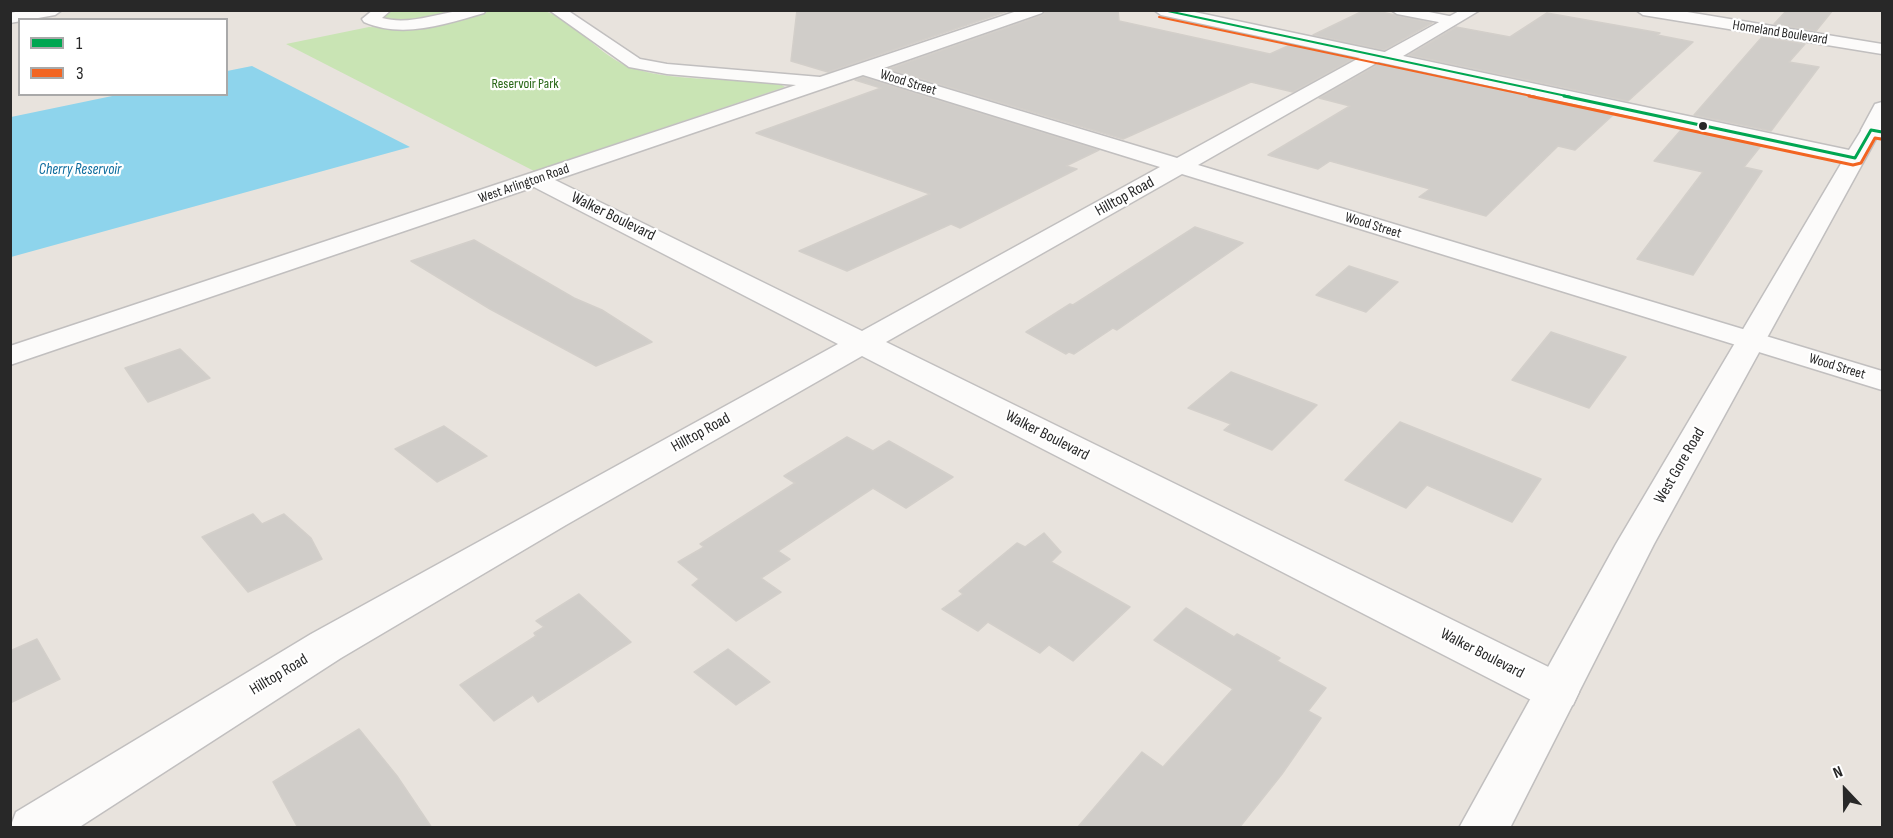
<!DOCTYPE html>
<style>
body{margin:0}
#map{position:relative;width:1893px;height:838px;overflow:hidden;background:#e8e3dd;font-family:"Sofia Sans Condensed",sans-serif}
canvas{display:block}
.frame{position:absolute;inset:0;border:12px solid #282828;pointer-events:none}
.legend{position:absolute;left:18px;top:18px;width:210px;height:78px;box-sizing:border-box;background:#fff;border:2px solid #a9a9a9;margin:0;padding:8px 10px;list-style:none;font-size:18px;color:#282828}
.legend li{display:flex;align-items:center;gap:12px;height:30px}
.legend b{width:30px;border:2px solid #a9a9a9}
.north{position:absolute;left:1815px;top:760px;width:60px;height:60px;-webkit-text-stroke:4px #fff;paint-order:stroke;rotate:338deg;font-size:16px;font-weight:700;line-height:24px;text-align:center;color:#282828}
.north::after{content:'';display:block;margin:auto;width:21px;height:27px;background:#282828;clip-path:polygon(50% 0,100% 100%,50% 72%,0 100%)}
</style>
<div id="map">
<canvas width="1893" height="838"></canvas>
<div class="frame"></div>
<ul class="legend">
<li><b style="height:8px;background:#00a651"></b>1</li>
<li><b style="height:8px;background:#f26522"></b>3</li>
</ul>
<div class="north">N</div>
</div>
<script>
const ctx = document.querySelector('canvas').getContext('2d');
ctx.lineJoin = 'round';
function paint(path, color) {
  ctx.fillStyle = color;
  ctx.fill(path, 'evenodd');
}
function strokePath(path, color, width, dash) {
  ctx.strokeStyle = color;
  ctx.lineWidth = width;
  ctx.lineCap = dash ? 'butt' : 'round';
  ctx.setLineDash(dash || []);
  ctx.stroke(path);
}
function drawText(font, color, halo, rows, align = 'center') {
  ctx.font = font + ' "Sofia Sans Condensed",sans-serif';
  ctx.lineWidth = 4.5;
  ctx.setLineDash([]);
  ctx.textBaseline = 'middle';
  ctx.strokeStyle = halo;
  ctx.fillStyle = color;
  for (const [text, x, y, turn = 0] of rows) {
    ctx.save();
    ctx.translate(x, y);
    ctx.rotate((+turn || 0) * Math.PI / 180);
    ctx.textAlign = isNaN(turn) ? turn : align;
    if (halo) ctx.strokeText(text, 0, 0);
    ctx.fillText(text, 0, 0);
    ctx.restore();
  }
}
const green = new Path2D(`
 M394,11H470L416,21L381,20L382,14Z
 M492,11C508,11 527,8 543,11C571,15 600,59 635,69C680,82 730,78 777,82L785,87L534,171L286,44L369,27L394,28L426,25Z`);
const water = new Path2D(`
 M252,66L410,147L11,257V117L117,95L226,94L227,71Z`);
const building = new Path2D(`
 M797,10H1011L828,72L791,61Z
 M1046,10H1118L1119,21L1270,54L1290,45L1353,59L1293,92L1251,82L1123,139L888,69L1043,15Z
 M1365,10H1372L1432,23L1384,50L1313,35Z
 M1787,10H1833L1816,31L1774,24Z
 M1547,13L1660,33L1657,35L1693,42L1628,101L1409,55L1456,27L1510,37Z
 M1762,37L1805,44L1789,62L1819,67L1771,131L1694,115Z
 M1379,64L1613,115L1575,150L1558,146L1486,216L1419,197L1430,189L1330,161L1318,169L1268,155L1350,106L1319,98Z
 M863,77L1099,150L1066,166L1077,169L960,228L951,224L847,271L799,251L930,194L756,133L881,88L855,80Z
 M1681,130L1760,147L1744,167L1762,171L1693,275L1637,259L1703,172L1654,161Z
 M1195,227L1243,243L1117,330L1113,328L1074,354L1069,352L1066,354L1026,332L1070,304L1073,305Z
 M474,240L574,298L602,310L652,342L596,366L490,309L411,261Z
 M1349,266L1398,282L1366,312L1316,295Z
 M1551,332L1626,357L1589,408L1512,380Z
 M180,349L210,378L148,402L125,368Z
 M1231,372L1317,405L1272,450L1224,430L1231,424L1188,408Z
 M1400,422L1425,432L1541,479L1512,522L1427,485L1406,508L1345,480Z
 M444,426L487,456L437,482L395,449Z
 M847,437L873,451L889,441L953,477L906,508L873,488L778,551L790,559L761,578L781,592L736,621L692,585L699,579L678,562L704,547L700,544L795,483L784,476Z
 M253,514L262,524L284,514L311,538L322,559L248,592L202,537Z
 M1044,533L1061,552L1051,562L1130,607L1073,661L1049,645L1040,653L988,622L978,631L942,609L963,594L959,591L1017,543L1025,547Z
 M579,594L631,642L538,702L533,695L494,721L460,685L536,636L534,633L544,627L536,621Z
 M1186,608L1234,637L1237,634L1280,658L1277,661L1326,688L1308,711L1321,718L1282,774L1239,828H1077L1142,752L1163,767L1233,689L1154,640Z
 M37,639L60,679L10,703V651Z
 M728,649L770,682L736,705L694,672Z
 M359,729L397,776L432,828H298L273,782Z`);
const service = new Path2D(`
 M1391,10H1419L1459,18L1460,21L1454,25L1397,14Z`);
const minor = new Path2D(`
 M26,10H62L55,15L10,23V13Z
 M373,10H391L382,18C407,25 433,15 458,11C467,9 477,10 486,10L484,13C446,24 403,39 364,22L362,19Z
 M549,10H567L640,59L667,64L820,77L1020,10H1044L1042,13L881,69L1177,158L1370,52L1376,51L1383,53L1461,10H1480L1393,62L1387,63L1380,61L1198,165L1882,371V390L1182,174L886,342L1573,679L1579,692L1573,705L1557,710L1541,705L862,356L566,525L341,658L78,828H10L16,812L311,634L838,344L534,187L10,365V346L796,85L667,74L629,67ZM863,75L1160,167L862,331L555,180Z
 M1636,10H1675L1882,44V54L1643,15Z
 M1882,102V127L1878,134L1871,136L1864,134L1861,130L1875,104Z`);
const tertiary = new Path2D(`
 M1154,10H1185L1849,150L1864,126L1871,124L1882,126V138L1877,137L1654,544L1510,828H1459L1616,544L1842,162L1161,15Z`);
const bus1Far1 = new Path2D(`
 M1163,10L1571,97`);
const bus1 = new Path2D(`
 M1564,96L1855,158L1871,130L1882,132`);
const bus2Far1 = new Path2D(`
 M1159,17L1536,97`);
const bus2 = new Path2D(`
 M1529,96L1853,165L1861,163L1875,138L1881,139`);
const markers = [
 [1703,126,5,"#282828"]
];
const farStreetnames = [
 ["Homeland Boulevard",1780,33,9],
 ["Wood Street",908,83,17],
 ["West Arlington Road",524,184,-19],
 ["Wood Street",1373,226,17],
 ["Wood Street",1837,367,17]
];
const farParknames = [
 ["Reservoir Park",525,84]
];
const farWaternames = [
 ["Cherry Reservoir",80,170]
];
const streetNames = [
 ["Hilltop Road",1125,197,-29],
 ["Walker Boulevard",613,217,26],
 ["Hilltop Road",701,433,-29],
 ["Walker Boulevard",1047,436,27],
 ["West Gore Road",1680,466,-60],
 ["Walker Boulevard",1482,654,27],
 ["Hilltop Road",279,675,-31]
];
paint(green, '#c9e4b4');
paint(water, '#8ed4ec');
paint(building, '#d0cdc9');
strokePath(building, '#d3cfca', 1.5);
strokePath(service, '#c1bfbf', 3);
strokePath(minor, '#c1bfbf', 3);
strokePath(tertiary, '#c1bfbf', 3);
paint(service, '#fcfbfa');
paint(minor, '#fcfbfa');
paint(tertiary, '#fcfbfa');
strokePath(bus1Far1, '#00a651', 2);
strokePath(bus1, '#00a651', 3);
strokePath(bus2Far1, '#f26522', 2);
strokePath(bus2, '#f26522', 3);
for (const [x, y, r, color] of markers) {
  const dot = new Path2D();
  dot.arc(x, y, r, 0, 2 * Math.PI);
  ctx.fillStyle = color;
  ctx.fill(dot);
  strokePath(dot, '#fff', 2);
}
drawText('14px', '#282828', '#fff', farStreetnames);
drawText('14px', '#286717', '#fff', farParknames);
drawText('italic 15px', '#096a9c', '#fff', farWaternames);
drawText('16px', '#282828', '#fff', streetNames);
</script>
